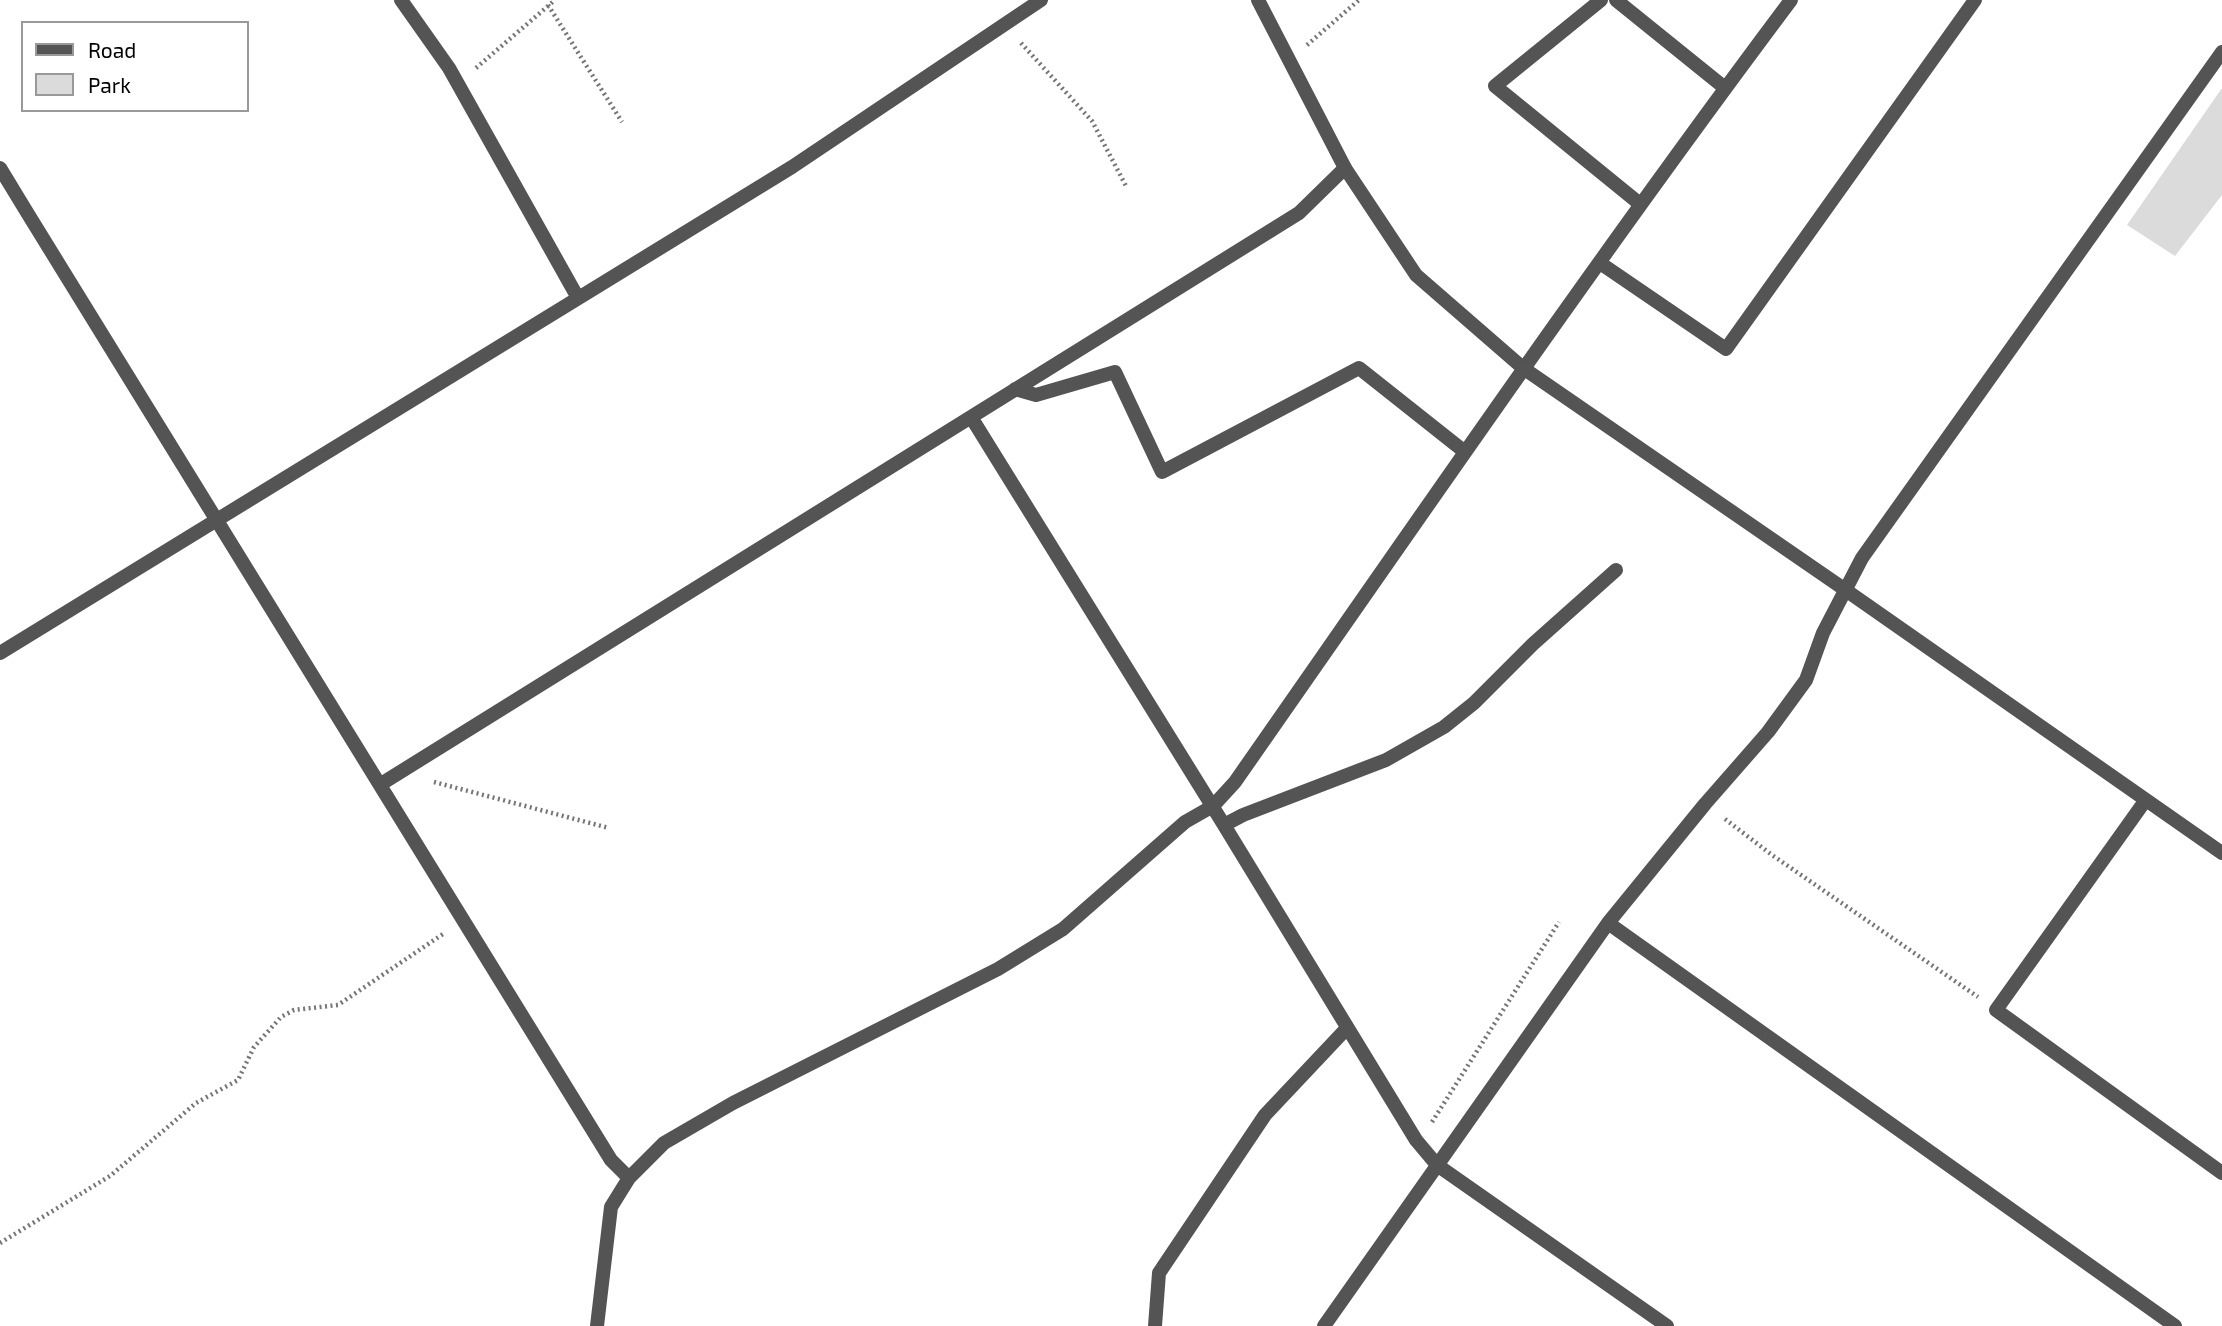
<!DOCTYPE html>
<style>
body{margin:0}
#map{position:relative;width:2222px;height:1326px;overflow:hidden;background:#fff;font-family:"Exo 2",sans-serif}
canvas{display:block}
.legend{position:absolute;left:21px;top:21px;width:228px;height:91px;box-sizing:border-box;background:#fff;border:2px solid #999;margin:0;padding:9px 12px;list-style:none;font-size:21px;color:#000}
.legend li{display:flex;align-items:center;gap:14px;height:35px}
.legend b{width:35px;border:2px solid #999}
</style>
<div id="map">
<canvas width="2222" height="1326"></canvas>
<ul class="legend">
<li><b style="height:9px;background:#545454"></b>Road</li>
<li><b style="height:19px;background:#dbdbdb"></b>Park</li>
</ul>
</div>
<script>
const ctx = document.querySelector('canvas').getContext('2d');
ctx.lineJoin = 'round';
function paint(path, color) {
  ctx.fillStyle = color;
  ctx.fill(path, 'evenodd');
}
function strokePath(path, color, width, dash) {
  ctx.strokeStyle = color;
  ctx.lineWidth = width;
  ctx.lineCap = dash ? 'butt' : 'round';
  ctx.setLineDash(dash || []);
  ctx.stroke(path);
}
const green = new Path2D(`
 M2222,88V195L2175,256L2127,225Z`);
const path = new Path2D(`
 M548,5L622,122
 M1021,43L1092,121L1127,188
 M1307,45L1359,0
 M476,68L555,0
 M434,782L609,828
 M1725,819L1772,855L1978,997
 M1432,1122L1559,922
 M0,1243L110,1176L196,1103L238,1080L254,1047L281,1017L294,1010L338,1005L443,934`);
const minor = new Path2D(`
 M401,0L449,68L578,298
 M1601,0L1495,86L1640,204
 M1616,0L1725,88
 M0,168C202,500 409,829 611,1160L629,1178
 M1600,263L1726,349L1975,0
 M1015,389L1036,395L1115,372L1162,472L1359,368L1465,452
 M971,417L1224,825L1416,1140L1437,1165L1667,1326
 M0,653L792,167L1041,0
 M381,784L1299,213L1345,168
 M2145,801L1996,1010L2222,1173
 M1224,825L1243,815L1386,760L1444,727L1474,703L1533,644L1616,570
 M1608,923L2175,1326
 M597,1326L611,1207L629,1178L664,1143L733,1103L998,969L1063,929L1185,822L1213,806L1235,782C1418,520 1599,256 1791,0
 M1155,1326L1159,1273L1265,1115L1347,1028
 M1324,1326L1608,923L1705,804L1768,732L1806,680L1823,633L1862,558L2222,52`);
const tertiary = new Path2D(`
 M1258,0L1345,168L1416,275L1523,368L1847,591L2222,853`);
paint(green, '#dbdbdb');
strokePath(path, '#767676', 4.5, [2, 3.5]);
strokePath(minor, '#545454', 14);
strokePath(tertiary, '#545454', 14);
</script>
